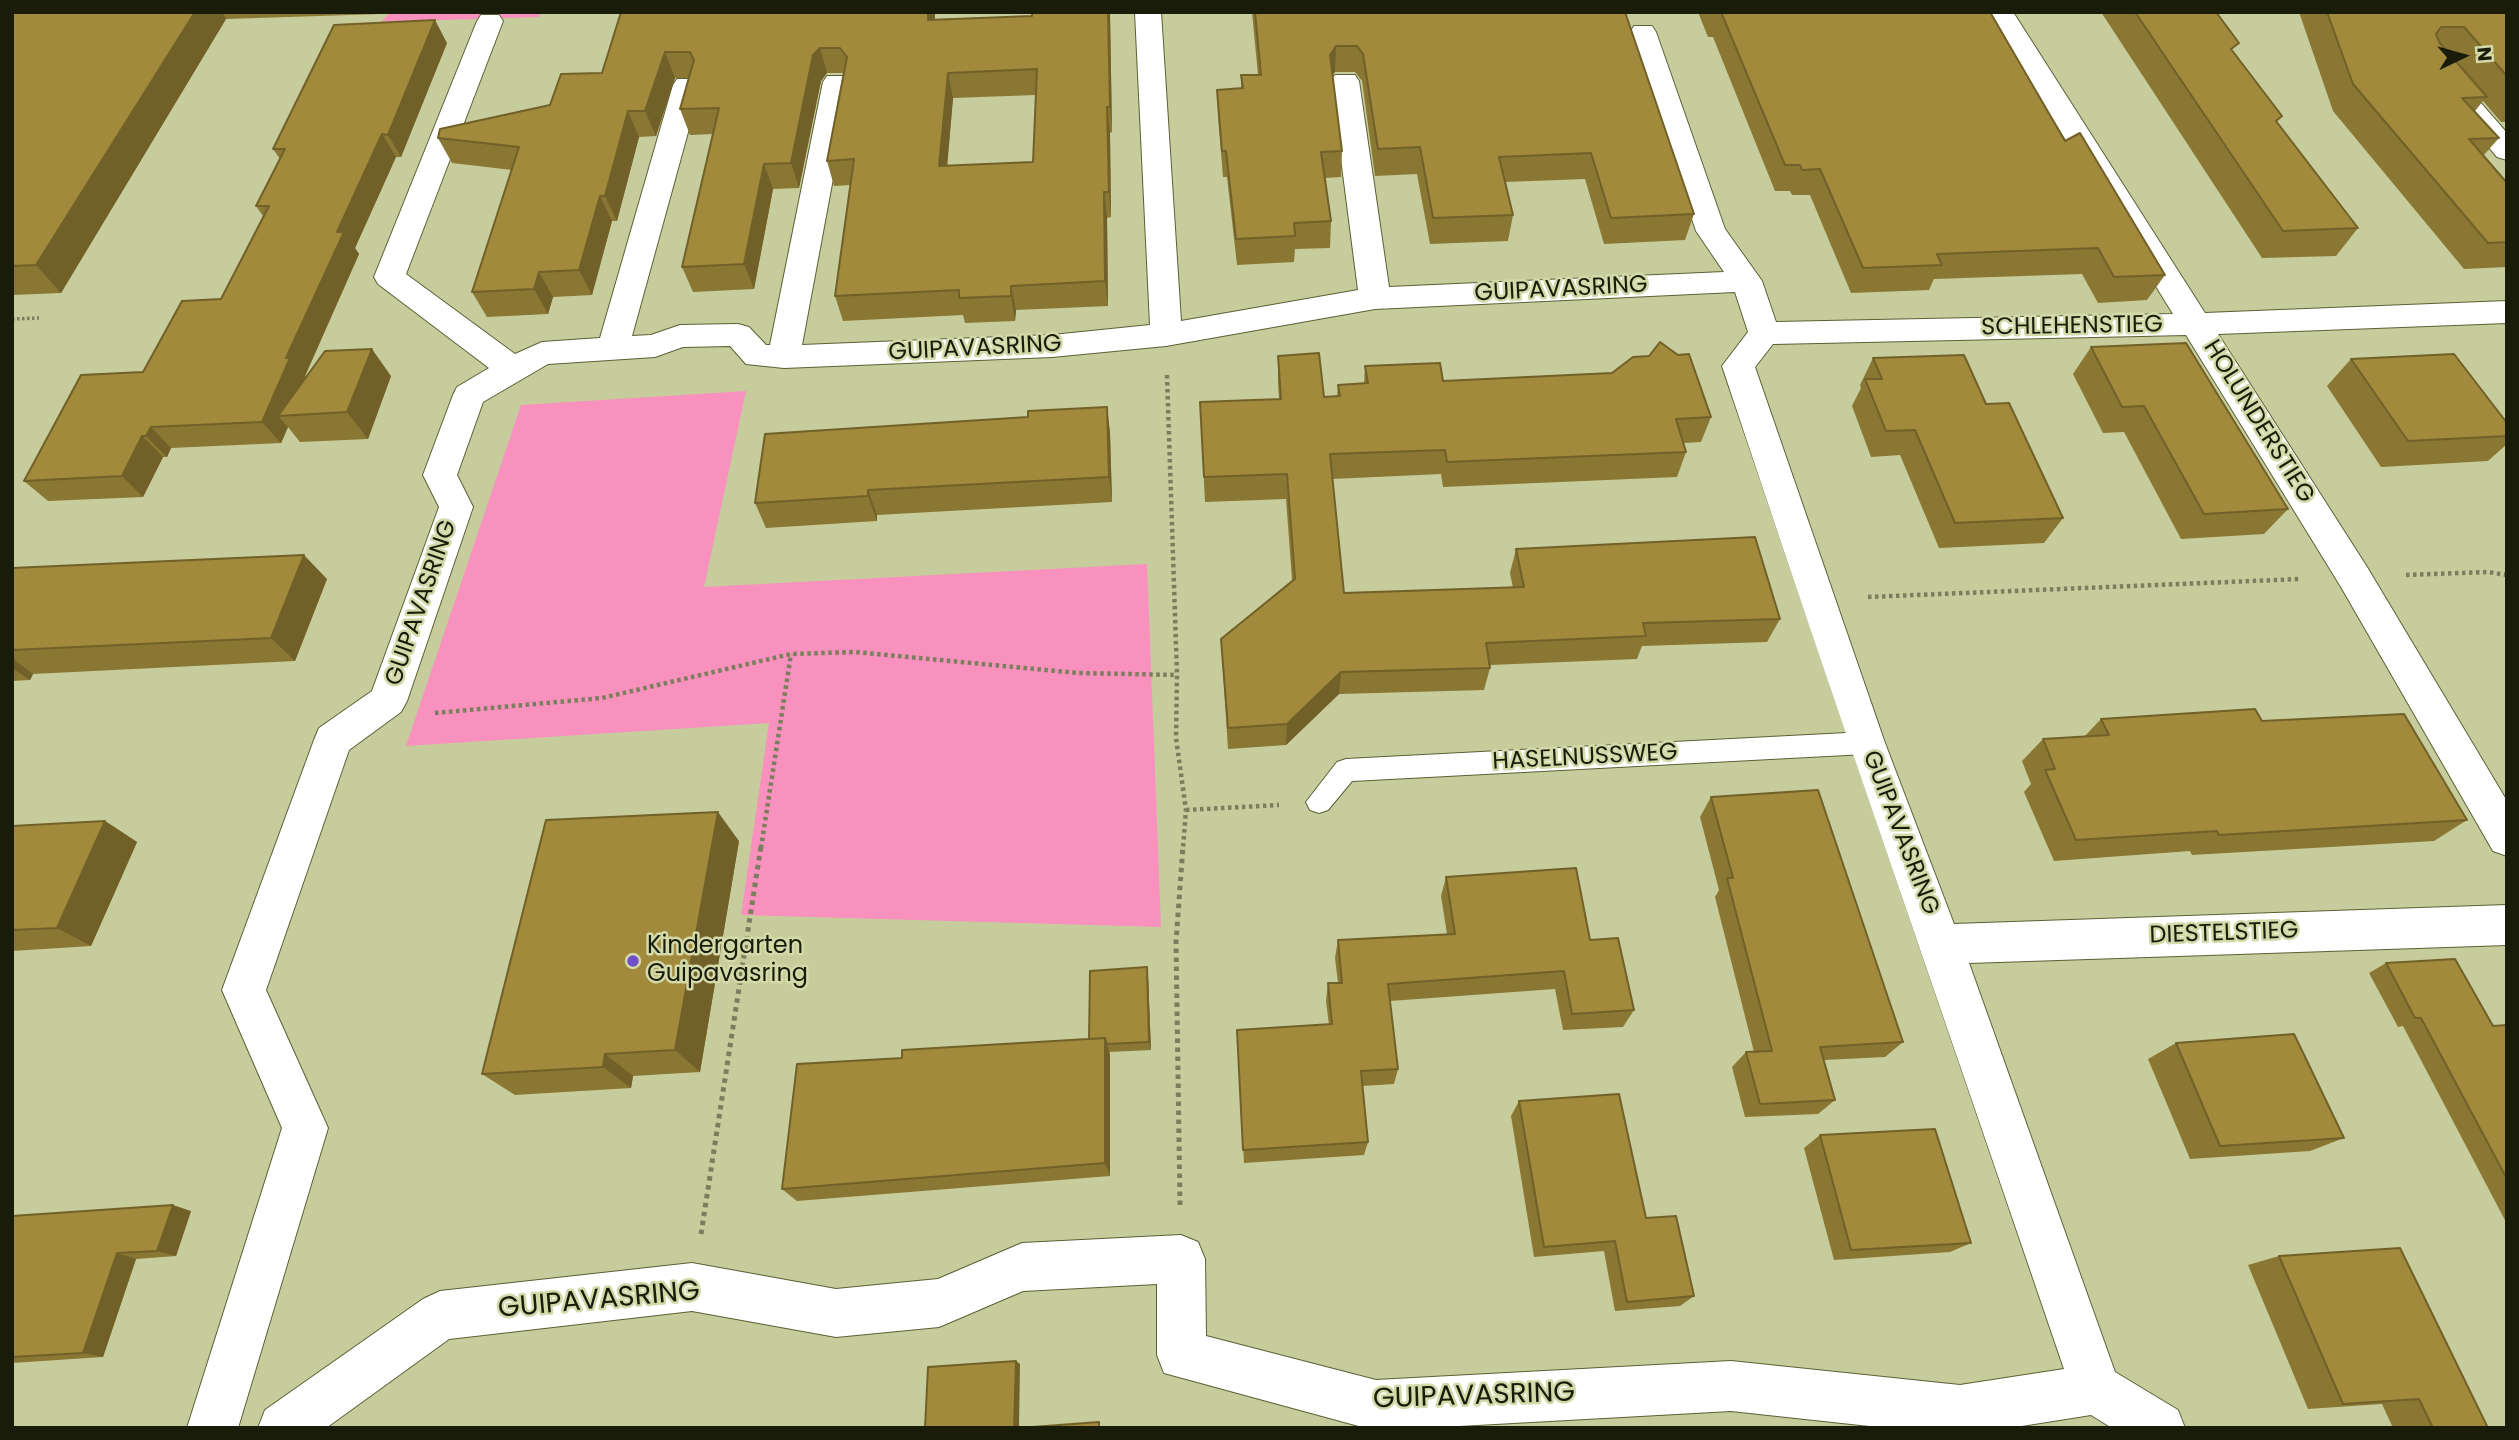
<!DOCTYPE html>
<style>
body{margin:0}
#map{position:relative;width:2519px;height:1440px;overflow:hidden;background:#c7cc9d;font-family:Poppins,sans-serif}
canvas{display:block}
.frame{position:absolute;inset:0;border:14px solid #1a1c0a;pointer-events:none}
.north{position:absolute;left:2428px;top:21px;width:70px;height:70px;-webkit-text-stroke:5px #d3d9a9;paint-order:stroke;rotate:85deg;font-size:19px;font-weight:700;line-height:28px;text-align:center;color:#1a1c0a}
.north::after{content:'';display:block;margin:auto;width:24px;height:32px;background:#1a1c0a;clip-path:polygon(50% 0,100% 100%,50% 72%,0 100%)}
</style>
<div id="map">
<canvas width="2519" height="1440"></canvas>
<div class="frame"></div>
<div class="north">N</div>
</div>
<script>
const ctx = document.querySelector('canvas').getContext('2d');
ctx.lineJoin = 'round';
function paint(path, color) {
  ctx.fillStyle = color;
  ctx.fill(path, 'evenodd');
}
function strokePath(path, color, width, dash) {
  ctx.strokeStyle = color;
  ctx.lineWidth = width;
  ctx.lineCap = dash ? 'butt' : 'round';
  ctx.setLineDash(dash || []);
  ctx.stroke(path);
}
function drawText(font, color, halo, rows, align = 'center') {
  ctx.font = font + ' Poppins,sans-serif';
  ctx.lineWidth = 5;
  ctx.setLineDash([]);
  ctx.textBaseline = 'middle';
  ctx.strokeStyle = halo;
  ctx.fillStyle = color;
  for (const [text, x, y, turn = 0] of rows) {
    ctx.save();
    ctx.translate(x, y);
    ctx.rotate((+turn || 0) * Math.PI / 180);
    ctx.textAlign = isNaN(turn) ? turn : align;
    if (halo) ctx.strokeText(text, 0, 0);
    ctx.fillText(text, 0, 0);
    ctx.restore();
  }
}
const green = new Path2D(`
 M390,12H541L539,17L381,22Z
 M746,391L704,587L1147,564L1161,927L741,915L769,723L406,746L521,405Z`);
const pathFar2 = new Path2D(`
 M12,319L39,318`);
const pathFar1 = new Path2D(`
 M1167,375L1177,675L1176,738L1186,810L1183,848
 M2406,575L2488,572L2507,575
 M1868,597L2300,579
 M435,713L602,698L791,654L855,652L1078,673L1177,675
 M1186,810L1279,805
 M761,848L791,654`);
const path = new Path2D(`
 M1180,1205L1176,942L1183,846
 M701,1234L761,846`);
const service = new Path2D(`
 M1866,732L1875,735L1878,743L1875,751L1866,754L1352,781L1328,810L1319,813L1310,810L1306,802L1337,762L1346,759Z`);
const minor = new Path2D(`
 M1135,12H1161L1181,321L1358,290L1331,81L1335,75H1355L1359,81L1389,287L1724,272L1696,231L1630,32L1634,26H1652L1656,32L1725,229L1762,281L1776,322L2173,314L1987,12H2013L2205,313L2507,301V323L2218,334L2367,567L2507,801V856L2493,851L2341,587L2186,335L1773,344L1755,367L1885,743L1954,924L2507,905V945L1969,963L2115,1372L2178,1410L2185,1428H2112L2091,1415L2009,1428H1888L1731,1411L1423,1428H1366L1164,1373L1157,1355V1284L1023,1291L939,1327L836,1337L692,1311L449,1339L326,1428H258L265,1410L423,1299L440,1291L692,1263L836,1289L938,1279L1022,1243L1181,1235L1198,1242L1205,1259L1206,1336L1376,1380L1731,1361L1960,1385L2064,1369C1950,1034 1833,701 1722,366L1748,332L1735,292L1375,309L1166,346L1052,357L784,368L746,364L730,346L683,347L655,357L548,364L483,402L457,475L473,507L407,701L401,712L349,750L266,990L328,1128L238,1428H187L282,1128L222,990L314,740L319,728L372,691L439,507L423,475L453,395L457,387L489,368L378,284L374,277L477,21L481,15H499L503,21L406,274L515,354L542,342L600,338L673,85L677,79H697L701,85L632,336L651,335L680,325L738,324L749,327L766,345H770L823,82L827,76H847L851,82L802,345L1052,335L1150,325Z
 M2464,93L2474,95L2507,133V160L2497,157L2450,101L2454,95Z`);
const wall = new Path2D(`
 M12,12H382L381,14L226,19L61,293L12,295Z
 M621,12H935V19L1032,16V12H1110L1112,132L1110,133L1111,217L1107,218L1108,306L1016,310L1015,321L965,323L963,315L843,321L835,296L851,185L834,186L827,161L843,73H827L821,81L799,188L773,189L754,289L693,292L682,267L713,134L690,135L680,109L689,78H675L656,136L639,137L617,221H612L592,295L553,297L548,314L487,317L472,292L512,170L452,163L438,138L550,105L602,73ZM1036,95L1033,162L947,166L953,98Z
 M1252,12H1625L1694,214L1685,240L1604,244L1585,179L1505,182L1513,215L1508,241L1430,244L1417,174L1375,176L1362,81L1355,72H1335L1332,76L1342,151L1341,177L1325,178L1331,221L1330,248L1295,249L1294,262L1237,265L1227,177H1223L1218,116L1217,90L1241,89V75H1258Z
 M1698,12H1990L2065,141L2165,275L2147,300L2098,303L2082,274L1934,279L1929,290L1851,293L1810,195H1792L1790,191H1775L1713,37H1708Z
 M2101,12H2216L2233,52L2278,123L2358,228L2336,256L2262,258Z
 M2299,12H2507V122H2501L2483,101L2475,111L2499,138L2483,156L2507,184V267L2464,269L2333,111Z
 M447,43L401,157H396L355,248L359,254L305,376L306,377L391,376L368,439L300,442L288,427L281,443L171,448L167,457H163L143,497L48,501L24,481L143,372L221,299L263,216L256,206L280,159L273,149Z
 M2091,347L2288,509L2264,534L2181,539L2124,432L2103,433L2073,374Z
 M1278,356L1324,397L1337,396L1338,385L1364,384L1365,366L1443,381L1711,417L1701,442L1683,443L1686,452L1677,477L1443,487L1441,474L1332,479L1344,593L1513,588L1510,573L1516,549L1780,619L1767,642L1642,646L1637,659L1490,665V668L1484,690L1339,694L1286,745L1228,749L1221,639L1292,580L1286,499L1205,502L1200,402L1279,399L1278,382Z
 M1873,358L1986,404L2063,518L2044,543L1939,548L1900,455L1871,457L1852,406L1861,388L1860,385Z
 M2351,359L2507,423V444L2488,461L2381,467L2327,386Z
 M1107,407L1110,433L1112,502L877,515V521L766,528L755,503L1028,417Z
 M12,568L327,579L295,661L33,674L30,680L12,681Z
 M2101,719L2262,721L2467,820L2434,841L2192,855L2190,851L2054,861L2024,792L2031,784L2022,761L2043,739L2084,737Z
 M1711,797L1903,1042L1885,1057L1824,1060L1835,1100L1818,1114L1745,1117L1732,1067L1746,1052H1754L1715,897L1719,890L1700,817Z
 M105,821L137,842L91,946L12,951V826Z
 M739,841L700,1072L633,1076L631,1088L515,1095L482,1074Z
 M1446,877L1590,940L1634,1010L1623,1027L1563,1030L1555,989L1390,1001L1398,1069L1394,1084L1362,1086L1368,1142L1364,1155L1244,1163L1237,1030L1329,1025L1326,1001L1328,983H1338L1335,958L1338,940L1447,934L1441,896Z
 M2386,963L2493,1026L2507,1025V1224L2403,1026L2398,1027L2369,973Z
 M1147,967L1148,976L1151,1050L1109,1052L1110,1176L797,1201L782,1189L902,1058L1089,1039Z
 M2176,1043L2344,1138L2310,1151L2190,1159L2148,1059Z
 M1519,1101L1646,1218L1694,1296L1680,1306L1615,1311L1604,1251L1534,1257L1511,1116Z
 M1820,1135L1971,1243L1950,1252L1834,1260L1804,1148Z
 M191,1211L176,1256L136,1259L103,1357L12,1363V1216Z
 M2279,1256L2488,1428H2393L2382,1404L2308,1409L2248,1265Z`);
const shadedWall = new Path2D(`
 M195,12H222L226,19L61,293L36,265Z
 M928,12H935L933,45L928,20Z
 M1108,12H1110L1112,132L1110,107Z
 M435,20L447,43L401,157L388,135Z
 M1336,46L1335,72L1328,81L1330,55Z
 M820,48L827,73L821,81L799,188L791,163L813,55Z
 M665,52L675,78L656,136L645,111Z
 M948,73L953,98L945,191L939,166Z
 M1107,107L1110,133L1111,217L1109,192Z
 M628,111L639,137L617,221L605,196Z
 M382,134L396,157L355,248L359,254L305,376L308,379L278,416L288,427L281,443L262,422L286,358L337,232Z
 M764,164L773,189L754,289L744,264Z
 M1104,192L1107,218L1108,306L1105,281Z
 M600,196L612,221L592,295L579,270Z
 M539,272L553,297L548,314L534,289Z
 M1011,286L1016,310L1015,321L1011,296Z
 M372,349L391,376L368,439L347,412Z
 M1107,407L1110,433L1112,502L1109,477Z
 M151,427L171,448L167,457L146,436Z
 M142,436L163,457L143,497L122,476Z
 M868,490L877,515V521L868,496Z
 M304,555L327,579L295,661L271,638Z
 M12,658L33,674L30,680L12,668Z
 M1341,672L1339,694L1286,745L1287,724Z
 M718,812L739,841L700,1072L675,1050Z
 M105,821L137,842L91,946L57,928Z
 M1147,967L1148,976L1151,1050L1149,1042Z
 M1105,1038L1110,1054V1176L1105,1163Z
 M605,1054L633,1076L631,1088L603,1067Z
 M173,1205L191,1211L176,1256L157,1251Z
 M117,1253L136,1259L103,1357L83,1353Z
 M1016,1361L1020,1364L1019,1428H1014Z`);
const building = new Path2D(`
 M12,12H195L36,265L12,266Z
 M621,12H928V20L1032,16V12H1108L1110,107H1107L1109,192H1104L1105,281L1011,286V296L959,298V290L835,296L854,159L827,161L847,57L840,48H820L813,55L791,163L764,164L744,264L682,267L719,108L680,109L694,60L690,52H665L645,111H628L605,196H600L579,270L539,272L534,289L472,292L519,147L438,138L440,129L550,105L561,74L602,73ZM1037,69L1033,162L939,166L948,73Z
 M1255,12H1625L1694,214L1611,218L1591,153L1499,157L1513,215L1433,218L1420,147L1378,149L1363,54L1357,46H1336L1330,55L1342,151L1321,152L1331,221L1294,223L1295,236L1236,239L1226,151H1222L1217,90L1243,88L1241,75H1261Z
 M1721,12H1990L2065,141L2080,133L2165,275L2114,277L2098,248L1937,254L1942,265L1863,268L1820,169L1802,170L1800,165H1785Z
 M2135,12H2216L2239,43L2231,49L2282,116L2276,121L2358,228L2283,231Z
 M2327,12H2507V76L2464,27H2441L2436,34L2439,42L2487,97L2462,98L2499,138L2469,139L2507,183V242L2488,243L2353,84Z
 M435,20L388,135L382,134L337,232H344L286,358H290L262,422L151,427L146,436H142L122,476L24,481L81,375L143,372L182,301L221,299L269,206H256L285,149H273L334,25Z
 M1660,342L1678,355L1689,354L1711,417L1676,419L1686,452L1447,462L1445,450L1330,454L1344,593L1524,587L1516,549L1755,537L1780,619L1643,623L1646,636L1486,643L1490,668L1341,672L1287,724L1228,728L1221,639L1295,579L1287,474L1204,477L1200,402L1281,399L1278,356L1319,353L1324,397L1340,396L1338,385L1368,383L1365,366L1440,363L1443,381L1612,373L1633,357L1649,356Z
 M2186,343L2288,509L2204,514L2144,406L2122,407L2091,347Z
 M372,349L347,412L278,416L325,351Z
 M2454,354L2507,423V436L2408,441L2351,359Z
 M1964,355L1986,404L2009,403L2063,518L1955,523L1915,430L1886,431L1865,379H1882L1873,358Z
 M1107,407L1109,477L868,490V496L755,503L765,434L1028,417V411Z
 M304,555L271,638L12,650V568Z
 M2255,709L2262,721L2404,714L2467,820L2219,835L2217,831L2076,840L2045,770L2055,769L2043,739L2109,735L2101,719Z
 M1818,790L1903,1042L1820,1047L1835,1100L1760,1104L1746,1052L1772,1051L1727,878H1733L1711,797Z
 M718,812L675,1050L605,1054L603,1067L482,1074L546,820Z
 M105,821L57,928L12,930V826Z
 M1576,868L1590,940L1618,938L1634,1010L1572,1014L1564,971L1388,984L1398,1069L1361,1071L1368,1142L1243,1150L1237,1030L1332,1024L1328,983H1342L1338,940L1455,934L1446,877Z
 M2455,959L2493,1026L2507,1025V1179L2421,1018H2415L2386,963Z
 M1147,967L1149,1042L1107,1044L1105,1038L1089,1039L1090,971Z
 M2294,1034L2344,1138L2220,1146L2176,1043Z
 M1105,1038V1163L782,1189L797,1064L902,1058V1050Z
 M1619,1094L1646,1218L1676,1216L1694,1296L1627,1302L1615,1241L1544,1247L1519,1101Z
 M1935,1129L1971,1243L1851,1250L1820,1135Z
 M173,1205L157,1251L117,1253L83,1353L12,1357V1216Z
 M2400,1248L2488,1428H2433L2419,1399L2343,1404L2279,1256Z
 M1016,1361L1014,1428H925L928,1367Z
 M1099,1422V1428H1019Z`);
const markers = [
 [633,961,7,"#724fc8"]
];
const streetNames = [
 ["GUIPAVASRING",1561,290,-3],
 ["SCHLEHENSTIEG",2072,327,-1],
 ["GUIPAVASRING",975,349,-3],
 ["HOLUNDERSTIEG",2258,422,58],
 ["GUIPAVASRING",422,603,-71],
 ["HASELNUSSWEG",1585,758,-3],
 ["GUIPAVASRING",1900,833,69],
 ["DIESTELSTIEG",2224,934,-2]
];
const poiNames = [
 ["Kindergarten",647,947],
 ["Guipavasring",647,975]
];
const nearStreetnames = [
 ["GUIPAVASRING",599,1301,-5],
 ["GUIPAVASRING",1474,1397,-2]
];
paint(green, '#f891be');
strokePath(service, '#5c6035', 2);
strokePath(minor, '#5c6035', 2);
strokePath(pathFar2, '#7a7e5c', 3.5, [2.5, 2.5]);
strokePath(pathFar1, '#7a7e5c', 4.5, [3.5, 3.5]);
strokePath(path, '#7a7e5c', 5, [4.5, 4.5]);
paint(service, '#fff');
paint(minor, '#fff');
paint(wall, '#8a7733');
paint(shadedWall, '#716129');
paint(building, '#a18a3b');
strokePath(building, '#716129', 2);
for (const [x, y, r, color] of markers) {
  const dot = new Path2D();
  dot.arc(x, y, r, 0, 2 * Math.PI);
  ctx.fillStyle = color;
  ctx.fill(dot);
  strokePath(dot, '#d3d9a9', 2.5);
}
drawText('24px', '#1a1c0a', '#d3d9a9', streetNames);
drawText('24px', '#1a1c0a', '#d3d9a9', poiNames, 'left');
drawText('28px', '#1a1c0a', '#d3d9a9', nearStreetnames);
</script>
